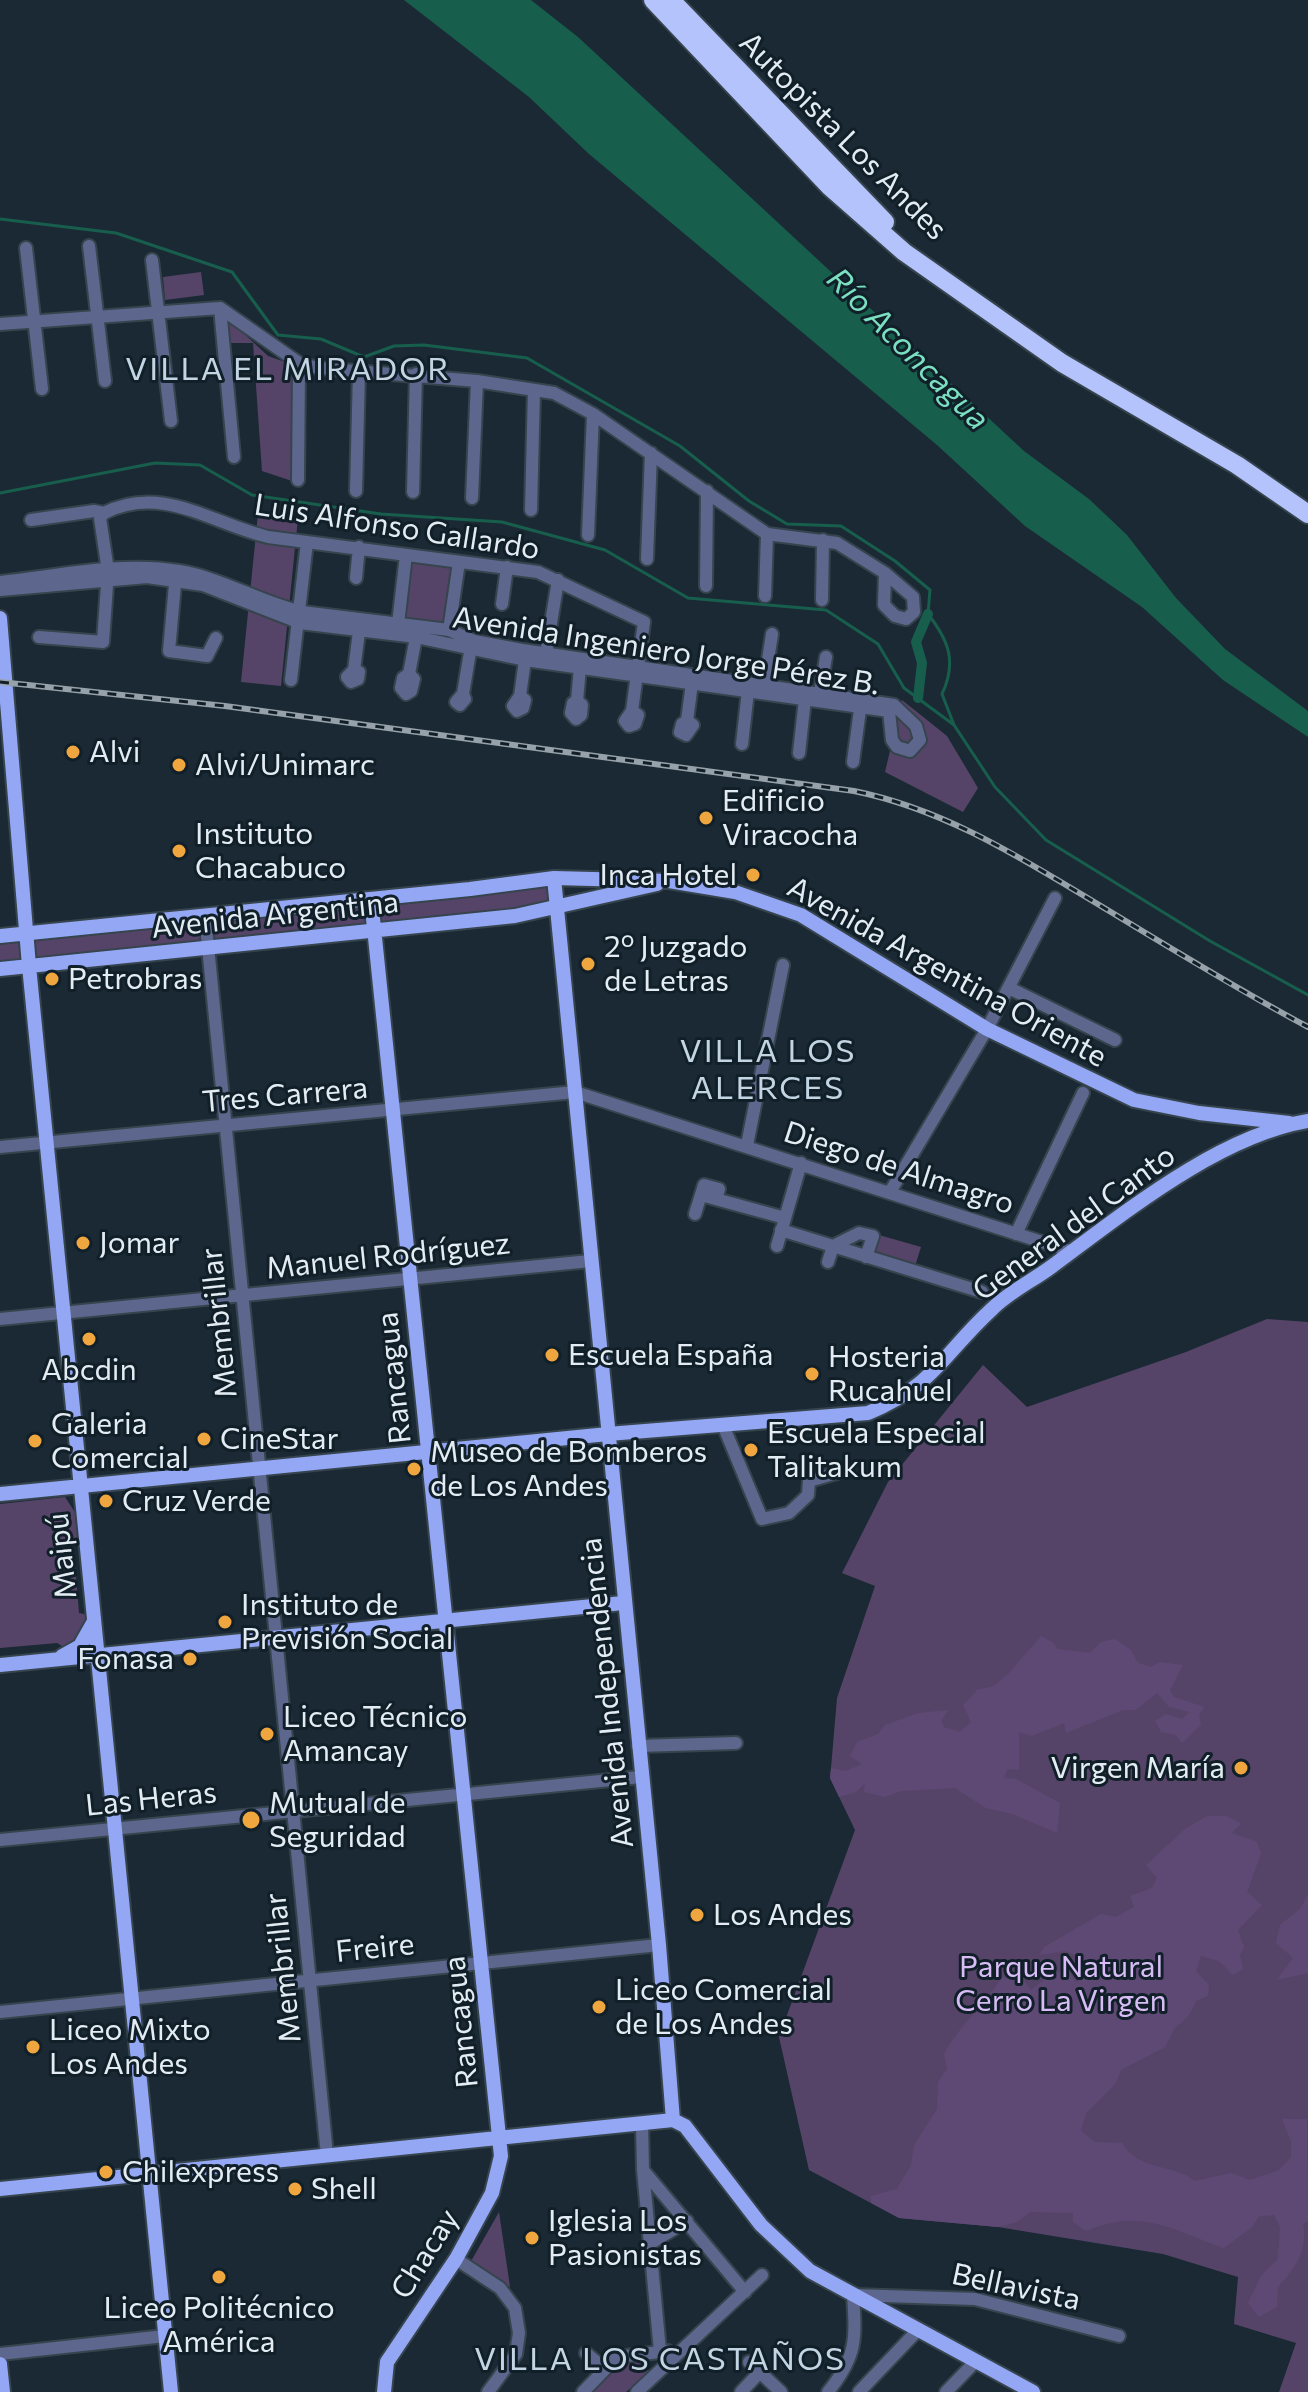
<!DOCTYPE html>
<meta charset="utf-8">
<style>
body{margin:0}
canvas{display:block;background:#1a2933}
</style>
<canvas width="1308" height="2392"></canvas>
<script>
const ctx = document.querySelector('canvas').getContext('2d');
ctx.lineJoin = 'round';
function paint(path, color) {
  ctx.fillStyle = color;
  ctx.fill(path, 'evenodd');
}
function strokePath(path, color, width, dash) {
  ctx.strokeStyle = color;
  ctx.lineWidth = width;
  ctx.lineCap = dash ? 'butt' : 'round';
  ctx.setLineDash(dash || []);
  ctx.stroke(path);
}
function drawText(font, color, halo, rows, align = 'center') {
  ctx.font = font + ' Commissioner,sans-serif';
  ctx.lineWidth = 6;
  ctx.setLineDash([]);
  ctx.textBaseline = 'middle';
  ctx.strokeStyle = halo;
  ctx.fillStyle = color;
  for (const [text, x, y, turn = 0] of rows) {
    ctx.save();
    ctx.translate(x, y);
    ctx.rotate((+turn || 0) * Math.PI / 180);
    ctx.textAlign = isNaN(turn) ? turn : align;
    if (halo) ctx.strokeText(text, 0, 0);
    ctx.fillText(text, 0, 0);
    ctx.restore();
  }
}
const green = new Path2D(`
 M201,272L204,295L165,300L163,277Z
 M226,317L268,356L296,366L295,482L262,471L253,343H229Z
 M258,514L298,518L281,686L241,682Z
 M410,562L453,568L447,625L401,620Z
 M902,700L947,736L978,788L963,812L885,772Z
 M548,885L553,909L511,916L0,961V937Z
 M879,1235L921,1247L915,1266L873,1253Z
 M1267,1319L1308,1322V2392H1279L1296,2343L1234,2324L1238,2277L1163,2254L998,2227L899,2218L809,2170L779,2037L855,1830L830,1778L831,1768L837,1698L875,1586L842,1573L888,1482L983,1365L1027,1407L1186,1352Z
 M65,1497L78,1517L81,1536L73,1541L79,1613L88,1615L85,1633L67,1649L57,1643L0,1648V1504Z
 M499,2212L510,2287L470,2263Z
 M642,2360L649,2371L626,2392H589L620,2362Z`);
const forest = new Path2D(`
 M1041,1636L1054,1643L1058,1649L1090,1653L1101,1642L1115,1639L1131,1650L1138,1663L1151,1667L1160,1662L1183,1665L1170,1690L1174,1697L1204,1707L1199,1716L1201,1724L1182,1743L1176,1735L1161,1732L1155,1721L1166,1714L1182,1719L1190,1712L1169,1707L1157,1693L1136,1710H1123L1066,1733L1064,1723L1032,1736L1019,1732V1770L1007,1769L1004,1778L1016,1779L1060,1803L1057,1833L1012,1814L986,1808L955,1788L901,1791L885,1797L864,1792L865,1783L856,1792L839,1797L830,1778L831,1768L846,1771L862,1764L850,1756L857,1742L878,1734L885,1725L918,1713L948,1710L941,1721L944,1727L960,1732L971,1722L963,1705L977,1690L994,1686L1009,1673Z
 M1207,1816H1226L1241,1823L1232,1833L1257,1842L1261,1853L1247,1892L1262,1905L1238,1930L1244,1947L1240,1955L1243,1969L1233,1975L1219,1961L1201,1956L1196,1971L1209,1985L1208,1996L1196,2001L1189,2015L1174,2029L1165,2047L1121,2070L1115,2084L1086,2113L1081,2131L1095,2142L1122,2143C1136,2170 1174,2164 1195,2181L1231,2173L1250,2180L1279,2170L1291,2157V2141L1282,2119H1307L1308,2221L1303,2224C1308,2251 1295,2268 1278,2287L1277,2307L1259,2317L1248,2303L1261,2276L1278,2259L1280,2227L1274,2215L1259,2216L1252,2227L1224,2248C1172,2230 1142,2207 1086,2231L1073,2222V2213L1030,2212L1017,2222L998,2227L899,2218L871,2203V2196L897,2189L911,2165L914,2145L937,2109L938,2082L947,2069L944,2054C960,2024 985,2006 1002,1977L1022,1978L1031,1990L1049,1976L1066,1969L1077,1983L1086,1968L1083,1959L1066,1951L1039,1955L1044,1947L1101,1914L1116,1917L1134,1907L1130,1896L1152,1888L1157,1878L1146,1865L1185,1829Z
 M1308,1894V1973L1277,1980L1293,1958L1276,1943L1280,1925L1301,1908Z`);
const water = new Path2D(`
 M404,0H531L578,37L1024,451L1089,499L1127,535L1176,598L1225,649L1308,711V737L1223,680L1142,607L1025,526L937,445L589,154L529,97Z`);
const stream = new Path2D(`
 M0,219L116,233L232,272L278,335L321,339L364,357L394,346L424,345L527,358L680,446L749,501L787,524L841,526L895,561L930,590L928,614C949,641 957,662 942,694L954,725
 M0,493L155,463L200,465L252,495L381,514L502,522L605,550L688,598L826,610L878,644L904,688L954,725L995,787L1046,840L1210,941L1308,995`);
const canal = new Path2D(`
 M918,698L922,663L916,642L928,614`);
const minor = new Path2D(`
 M89,246L105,381
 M26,248L42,389
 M152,260L171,421
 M220,308L234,457
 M0,324L220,308L299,363L318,368L477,381L554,393L593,414L767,534L837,543L885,573L913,597L914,612L906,619L895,616L884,605L885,573
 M298,480L299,363
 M356,491L359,372
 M413,492L416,374
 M472,498L477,381
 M531,510L534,390
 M104,513C163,484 210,523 268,537L538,572L644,622L632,711L625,721L629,726L635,724L638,715L632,711
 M31,520L94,511L104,513
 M588,535L593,414
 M647,559L651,453
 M176,573L169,651L207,656L216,638
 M356,578L359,547
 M0,582C57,576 122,561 179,571C222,578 259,602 302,612L449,630L474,641L522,650L894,705L916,726L920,740L910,751L897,747L892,740L889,711L525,660L416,637L300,623L203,585L147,577L0,590
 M706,586L707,491
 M765,596L767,534
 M822,600L823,540
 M502,604L507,567
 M398,624L406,555
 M449,630L459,562
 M39,637L103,642L108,571L100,518L104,513
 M545,660L558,580
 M354,670L359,672L358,679L351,682L347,677L354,670L360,624
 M409,674L414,679L411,691L406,694L401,688L403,678L409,674L416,637
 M291,680L307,542
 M820,693L826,657
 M463,694L465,699L460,705L456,702L463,694L472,640
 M520,696L525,700L523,708L517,711L513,706L520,696L525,660
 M577,701L582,705L581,715L576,719L571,713L573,703L577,701L580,667
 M687,721L693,725L686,735L680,732L682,724L687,721L692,683
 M742,744L748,691L764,686L772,634
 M799,753L805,699
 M853,762L861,702
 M205,916L327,2155
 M1009,988L1115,1040
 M747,1145L783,965
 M0,1147L575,1092L1070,1251
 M890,1192L987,1029L1055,898
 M701,1195L785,1218
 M695,1214L704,1185L719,1189L716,1199
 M781,1230L982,1292
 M1016,1234L1083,1093
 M777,1246L801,1163
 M828,1262L833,1246L859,1233L873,1236L866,1257
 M0,1319L590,1261
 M723,1425L762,1519L789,1513L808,1495L809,1481L840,1472
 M638,1746L736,1743
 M0,1840L641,1777
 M0,2012L659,1945
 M642,2123L643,2170L660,2351
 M643,2170L745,2292
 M649,2244L687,2221
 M456,2259L500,2288L515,2308L519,2333L516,2354L488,2392
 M586,2353L605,2369
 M0,2354L165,2336
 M749,2362L781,2392
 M583,2392L617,2357L668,2351
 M637,2392L762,2275
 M741,2392L760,2372
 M828,2392C857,2356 856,2340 853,2295L975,2299L1119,2336
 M859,2392L917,2331
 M946,2392L974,2363`);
const major = new Path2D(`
 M0,618L29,966L171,2392
 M554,878L659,1945L673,2120
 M371,899L501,2156L492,2193L456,2259L387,2362L384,2392
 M0,936L470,889L554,878L669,881L735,892L801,915L987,1029L1134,1100L1199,1113L1289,1123
 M0,969L515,916L657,884
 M0,1494L608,1434L868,1413C935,1385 943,1354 992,1309C1009,1292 1032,1281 1051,1267C1123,1214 1218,1136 1308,1121
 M62,1656L80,1646L93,1623
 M0,1665L623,1603
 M673,2120L685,2126L761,2225L810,2271L1033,2392
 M0,2189L673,2120
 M0,2364L3,2392`);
const highway = new Path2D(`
 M653,0L830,187L904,252L1062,363L1237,465L1308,514
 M671,0L885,222`);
const rail = new Path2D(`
 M0,682L225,706L854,791C938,808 1008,850 1081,894C1156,939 1231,986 1308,1027`);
const markers = [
 [73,752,8,"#f0a63e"],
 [179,765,8,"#f0a63e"],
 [706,818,8,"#f0a63e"],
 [179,851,8,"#f0a63e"],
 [753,875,8,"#f0a63e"],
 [588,964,8,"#f0a63e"],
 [52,979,8,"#f0a63e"],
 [83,1243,8,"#f0a63e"],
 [89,1339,8,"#f0a63e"],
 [552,1355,8,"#f0a63e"],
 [812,1374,8,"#f0a63e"],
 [204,1439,8,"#f0a63e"],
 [35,1441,8,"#f0a63e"],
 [751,1450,8,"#f0a63e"],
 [414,1469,8,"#f0a63e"],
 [106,1501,8,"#f0a63e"],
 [225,1622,8,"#f0a63e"],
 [190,1659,8,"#f0a63e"],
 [267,1734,8,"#f0a63e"],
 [1241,1768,8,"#f0a63e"],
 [251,1820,10,"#f0a63e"],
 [697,1915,8,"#f0a63e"],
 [599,2007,8,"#f0a63e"],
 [33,2047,8,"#f0a63e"],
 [106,2172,8,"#f0a63e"],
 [295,2189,8,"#f0a63e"],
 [532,2238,8,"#f0a63e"],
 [219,2277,8,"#f0a63e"]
];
const streetNames = [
 ["Autopista Los Andes",843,136,45],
 ["Luis Alfonso Gallardo",397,527,9],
 ["Avenida Ingeniero Jorge Pérez B.",666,651,9],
 ["Avenida Argentina",275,915,-6],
 ["Avenida Argentina Oriente",947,972,29],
 ["Tres Carrera",285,1095,-5],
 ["Diego de Almagro",899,1168,18],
 ["General del Canto",1074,1223,-36],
 ["Manuel Rodríguez",388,1256,-6],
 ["Membrillar",219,1323,-96],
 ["Rancagua",394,1378,-96],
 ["Maipú",62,1556,-96],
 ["Avenida Independencia",607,1693,-96],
 ["Las Heras",151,1799,-6],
 ["Freire",375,1948,-6],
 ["Membrillar",283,1968,-96],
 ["Rancagua",461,2022,-96],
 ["Chacay",425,2254,-58],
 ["Bellavista",1016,2287,12]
];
const poiNames = [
 ["Alvi",89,752],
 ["Alvi/Unimarc",195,765],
 ["Edificio",722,801],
 ["Viracocha",722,835],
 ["Instituto",195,834],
 ["Chacabuco",195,868],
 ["Inca Hotel",737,875,"right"],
 ["2º Juzgado",604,947],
 ["de Letras",604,981],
 ["Petrobras",68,979],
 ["Jomar",99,1243],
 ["Escuela España",568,1355],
 ["Hosteria",828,1357],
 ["Rucahuel",828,1391],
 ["Abcdin",89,1370,"center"],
 ["Galeria",51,1424],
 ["Comercial",51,1458],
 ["Escuela Especial",767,1433],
 ["Talitakum",767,1467],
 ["CineStar",220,1439],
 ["Museo de Bomberos",430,1452],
 ["de Los Andes",430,1486],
 ["Cruz Verde",122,1501],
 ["Instituto de",241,1605],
 ["Previsión Social",241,1639],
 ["Fonasa",174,1659,"right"],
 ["Liceo Técnico",283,1717],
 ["Amancay",283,1751],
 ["Virgen María",1225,1768,"right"],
 ["Mutual de",269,1803],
 ["Seguridad",269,1837],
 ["Los Andes",713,1915],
 ["Liceo Comercial",615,1990],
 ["de Los Andes",615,2024],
 ["Liceo Mixto",49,2030],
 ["Los Andes",49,2064],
 ["Chilexpress",122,2172],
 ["Shell",311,2189],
 ["Iglesia Los",548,2221],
 ["Pasionistas",548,2255],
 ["Liceo Politécnico",219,2308,"center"],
 ["América",219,2342,"center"]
];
const parkNames = [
 ["Parque Natural",1061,1967],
 ["Cerro La Virgen",1061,2001]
];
const waterNames = [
 ["Río Aconcagua",908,349,45]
];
const neighbourhoodNames = [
 ["VILLA EL MIRADOR",288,369],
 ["VILLA LOS",768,1051],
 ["ALERCES",768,1088],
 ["VILLA LOS CASTAÑOS",660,2359]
];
paint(green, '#564468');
paint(forest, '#5e4975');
paint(water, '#175e4d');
strokePath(stream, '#175e4d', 3);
strokePath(canal, '#175e4d', 10);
strokePath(minor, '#36444e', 16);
strokePath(major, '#36444e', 18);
strokePath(highway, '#36444e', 22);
strokePath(minor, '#5d678d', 12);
strokePath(major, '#94a7f4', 14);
strokePath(highway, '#b4c3fb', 18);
strokePath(rail, '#96a1a9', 6);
strokePath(rail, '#111f29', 3, [9]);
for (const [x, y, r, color] of markers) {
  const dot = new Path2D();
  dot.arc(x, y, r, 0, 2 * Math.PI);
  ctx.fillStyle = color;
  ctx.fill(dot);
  strokePath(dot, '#111f29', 3);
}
drawText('30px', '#e3ecf3', '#111f29', streetNames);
drawText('30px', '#e3ecf3', '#111f29', poiNames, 'left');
drawText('30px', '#d7bcf5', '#111f29', parkNames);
drawText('italic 32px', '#7bdfc1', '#111f29', waterNames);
ctx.letterSpacing = '2px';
drawText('32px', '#c3d5e3', '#111f29', neighbourhoodNames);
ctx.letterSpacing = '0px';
</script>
